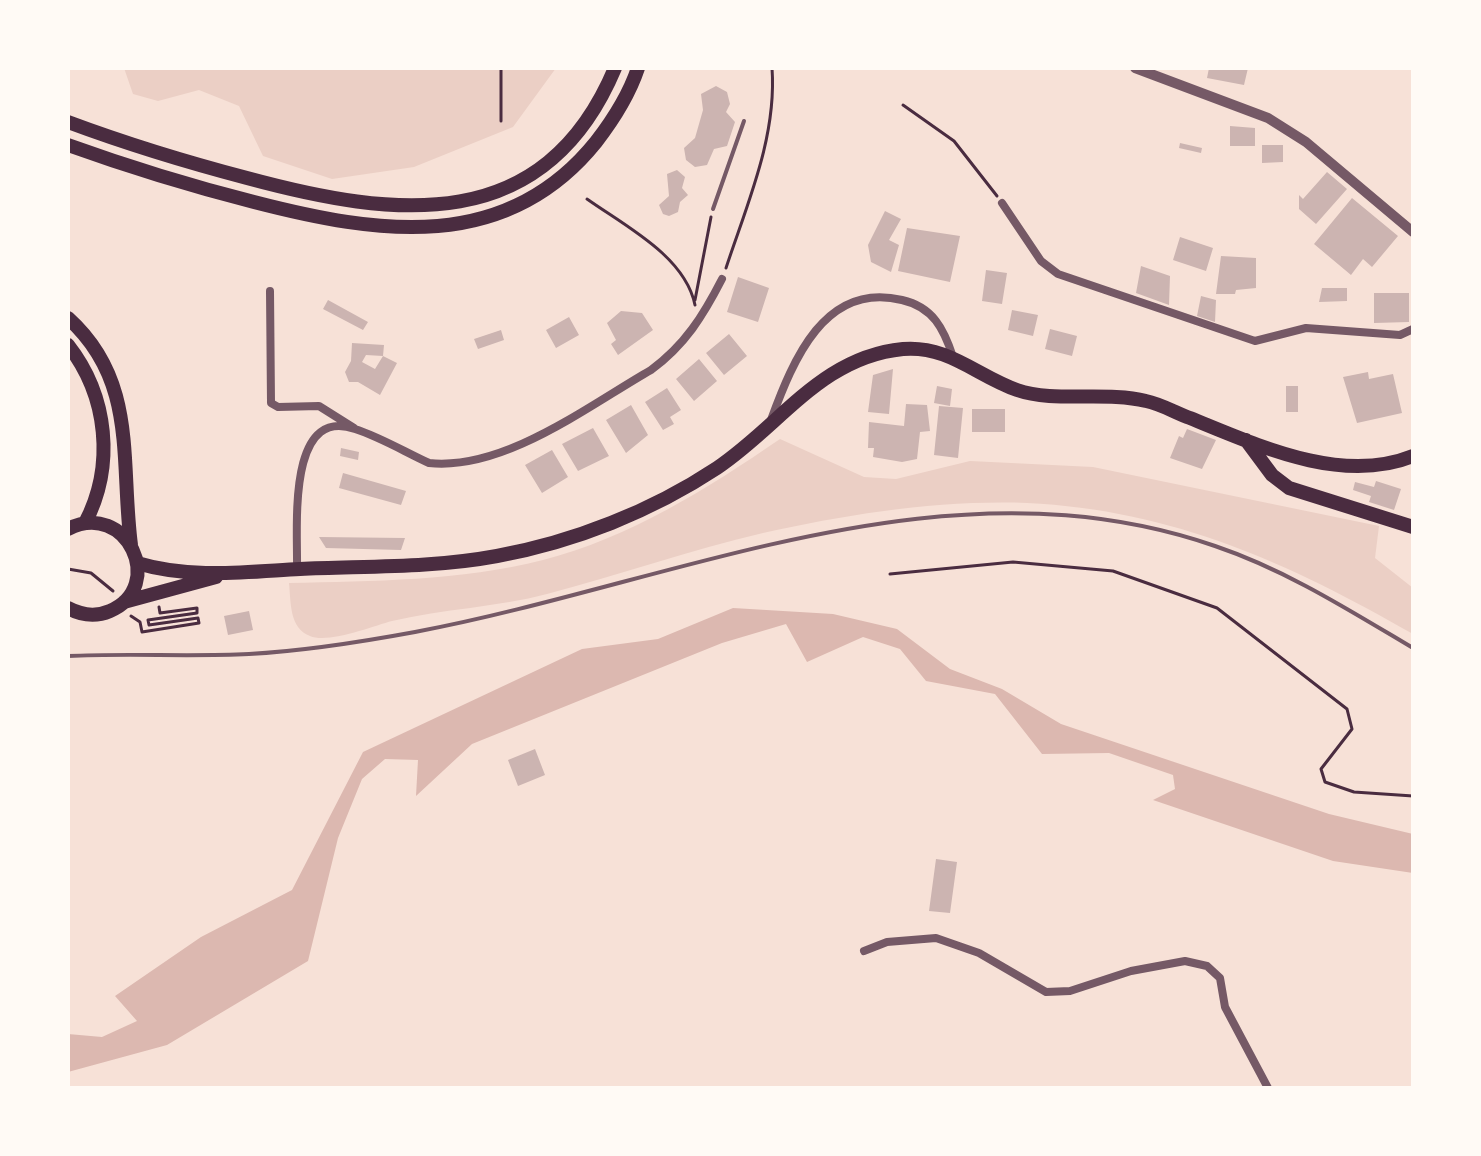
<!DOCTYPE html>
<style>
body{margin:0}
#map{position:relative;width:1481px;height:1156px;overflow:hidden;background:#f7e1d7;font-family:"PT Sans Narrow",sans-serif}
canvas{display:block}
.frame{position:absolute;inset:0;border:70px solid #fffaf5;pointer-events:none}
</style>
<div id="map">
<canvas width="1481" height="1156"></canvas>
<div class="frame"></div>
</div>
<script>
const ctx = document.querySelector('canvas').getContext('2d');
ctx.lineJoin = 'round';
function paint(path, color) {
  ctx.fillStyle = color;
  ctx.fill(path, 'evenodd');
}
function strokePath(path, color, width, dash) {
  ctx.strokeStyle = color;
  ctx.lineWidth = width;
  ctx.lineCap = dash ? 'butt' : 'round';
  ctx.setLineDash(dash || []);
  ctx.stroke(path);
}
const green = new Path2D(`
 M124,68H556L513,127L414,167L332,179L263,156L239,106L199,90L158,101L133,94Z
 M780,439L864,477L896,479L970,461L1093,467L1379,526L1375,558L1413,588V634C1289,563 1173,510 1027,503C938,500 850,514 763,533C690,550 620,575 547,594C498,607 443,609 392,621C373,626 328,644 310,636C289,628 291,602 289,583C373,581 460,581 543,560C629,538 707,489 780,439Z`);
const water = new Path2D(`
 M733,608L833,614L897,629L950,669L1002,689L1061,724L1329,814L1413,834V873L1333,861L1153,800L1175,789L1173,775L1109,753L1042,754L995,694L926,681L900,649L863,637L807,662L786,624L722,643L472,744L416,796L418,760L385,759L362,779L338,838L308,961L167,1045L68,1072V1034L102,1037L137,1021L115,996L201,937L292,890L363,752L582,649L658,639Z`);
const building = new Path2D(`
 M1209,68H1248L1244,85L1207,78Z
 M716,86L727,92L730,104L726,112L735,122L727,146L714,149L707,165L695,167L686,160L684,148L695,138L703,110L701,94Z
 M1230,126L1255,128V146H1230Z
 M1180,143L1202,148L1201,153L1179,148Z
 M1262,145H1283V162L1262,163Z
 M677,170L685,177L682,188L688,195L680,202L678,212L669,216L663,214L659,205L669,196L667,174Z
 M1327,172L1347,189L1316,224L1299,209V195L1303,199Z
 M1352,198L1398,236L1372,267L1363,259L1351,275L1314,244Z
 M885,211L901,219L889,240L899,245L891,272L871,262L868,245Z
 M907,228L960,236L950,282L898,271Z
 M1180,237L1213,248L1206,271L1173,260Z
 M1221,256L1256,258V288L1236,290L1235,294H1216Z
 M1141,266L1170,276L1169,305L1136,293Z
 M986,270L1007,273L1002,304L982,301Z
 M738,277L769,288L758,322L727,312Z
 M1322,288H1347V301L1319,302Z
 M1374,293H1409V322L1374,323Z
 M1201,296L1216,300L1215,322L1197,316Z
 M328,300L368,322L363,330L323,309Z
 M1012,310L1038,315L1033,336L1008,330Z
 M621,311L642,313L653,330L618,355L611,344L616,340L607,323Z
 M569,317L579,335L556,348L546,330Z
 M1050,329L1077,336L1072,356L1045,349Z
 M501,330L504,340L478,349L474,339Z
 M729,334L747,356L724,375L706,353Z
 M352,343L384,345L383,356L366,355L362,362L375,369L383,356L397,363L380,395L358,382H349L345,372L351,361Z
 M699,359L717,381L694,401L676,379Z
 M893,369L889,414L868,412L873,375Z
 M1368,372L1369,379L1393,374L1402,413L1357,423L1343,377Z
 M937,386L952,389L950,406L934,403Z
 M1286,386H1298V412H1286Z
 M667,388L681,410L670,417L674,424L663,430L645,402Z
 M906,404L927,405L930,431L920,432L917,459L902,462L873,457L874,448H868L869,422L904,426Z
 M631,405L648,435L626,453L606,420Z
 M939,406L963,408L958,458L934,455Z
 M972,409H1005V432H972Z
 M593,428L609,456L578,471L562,444Z
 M1187,429L1216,440L1202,469L1170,458L1179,436L1183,438Z
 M341,448L359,452L358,460L340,456Z
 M552,450L568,477L542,493L525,465Z
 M343,473L406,491L401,505L339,488Z
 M1376,481L1401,489L1394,510L1369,502L1371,496L1353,490L1355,482L1374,487Z
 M319,537L405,538L401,550L326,548Z
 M249,611L253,630L228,635L224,616Z
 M535,749L545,775L518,786L508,760Z
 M936,859L957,862L950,913L929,911Z`);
const path = new Path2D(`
 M501,68V121
 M903,105L954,141L997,196
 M587,199C625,226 685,256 695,305
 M726,268C747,204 777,137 772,68
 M695,300L711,217
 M68,569L91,573L113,591
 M890,574L1013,562L1113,571L1217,608L1347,709L1352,729L1321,769L1325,782L1354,792L1413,796
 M131,616L140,622L142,632L199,623L198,618L149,625L148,620L197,613V608L160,613L159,607`);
const service = new Path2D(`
 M713,209L744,121
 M68,656C128,653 189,657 249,654C305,651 361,642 415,632C679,582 946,453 1215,546C1286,570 1349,610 1413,648`);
const minor = new Path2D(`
 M1002,203L1041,261L1058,274L1255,341L1306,328L1400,335L1413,329
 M270,291L271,403L278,407L319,406L354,428
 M771,420C793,360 825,281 902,300C933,307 944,329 953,357
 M297,569C298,530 286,405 355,429C380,437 405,452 429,463C504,471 588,406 651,370C685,345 703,316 722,279
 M864,951L887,942L936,938L979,953L1046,992L1070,991L1131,971L1185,961L1207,966L1220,978L1225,1007L1268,1088`);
const tertiary = new Path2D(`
 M1135,68L1268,118L1306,142L1413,232`);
const primary = new Path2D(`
 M68,122C127,144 186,162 247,178C395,218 544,237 615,68
 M68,145C129,167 191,186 254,202C378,234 506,254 596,142C613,120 629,95 638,68
 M68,318C138,381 120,461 131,545
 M68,345C108,396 115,466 85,523
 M1246,440L1272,475L1289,488L1413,527
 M68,529C127,499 167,587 110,611C96,617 81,615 68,608
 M137,563C190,579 245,572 300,569C365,566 433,568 497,556C574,542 652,511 717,468C781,425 821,357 903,349C948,345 977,376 1017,390C1054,403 1106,391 1146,401C1161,404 1176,413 1190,418C1257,445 1341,485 1413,456
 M124,602L216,577`);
paint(green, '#ebcfc5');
paint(water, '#dcb8b0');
paint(building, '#ccb4b1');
strokePath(path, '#4a2c40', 3);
strokePath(service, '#755966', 4);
strokePath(minor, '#755966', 8);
strokePath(tertiary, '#755966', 10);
strokePath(primary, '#4a2c40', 14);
</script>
